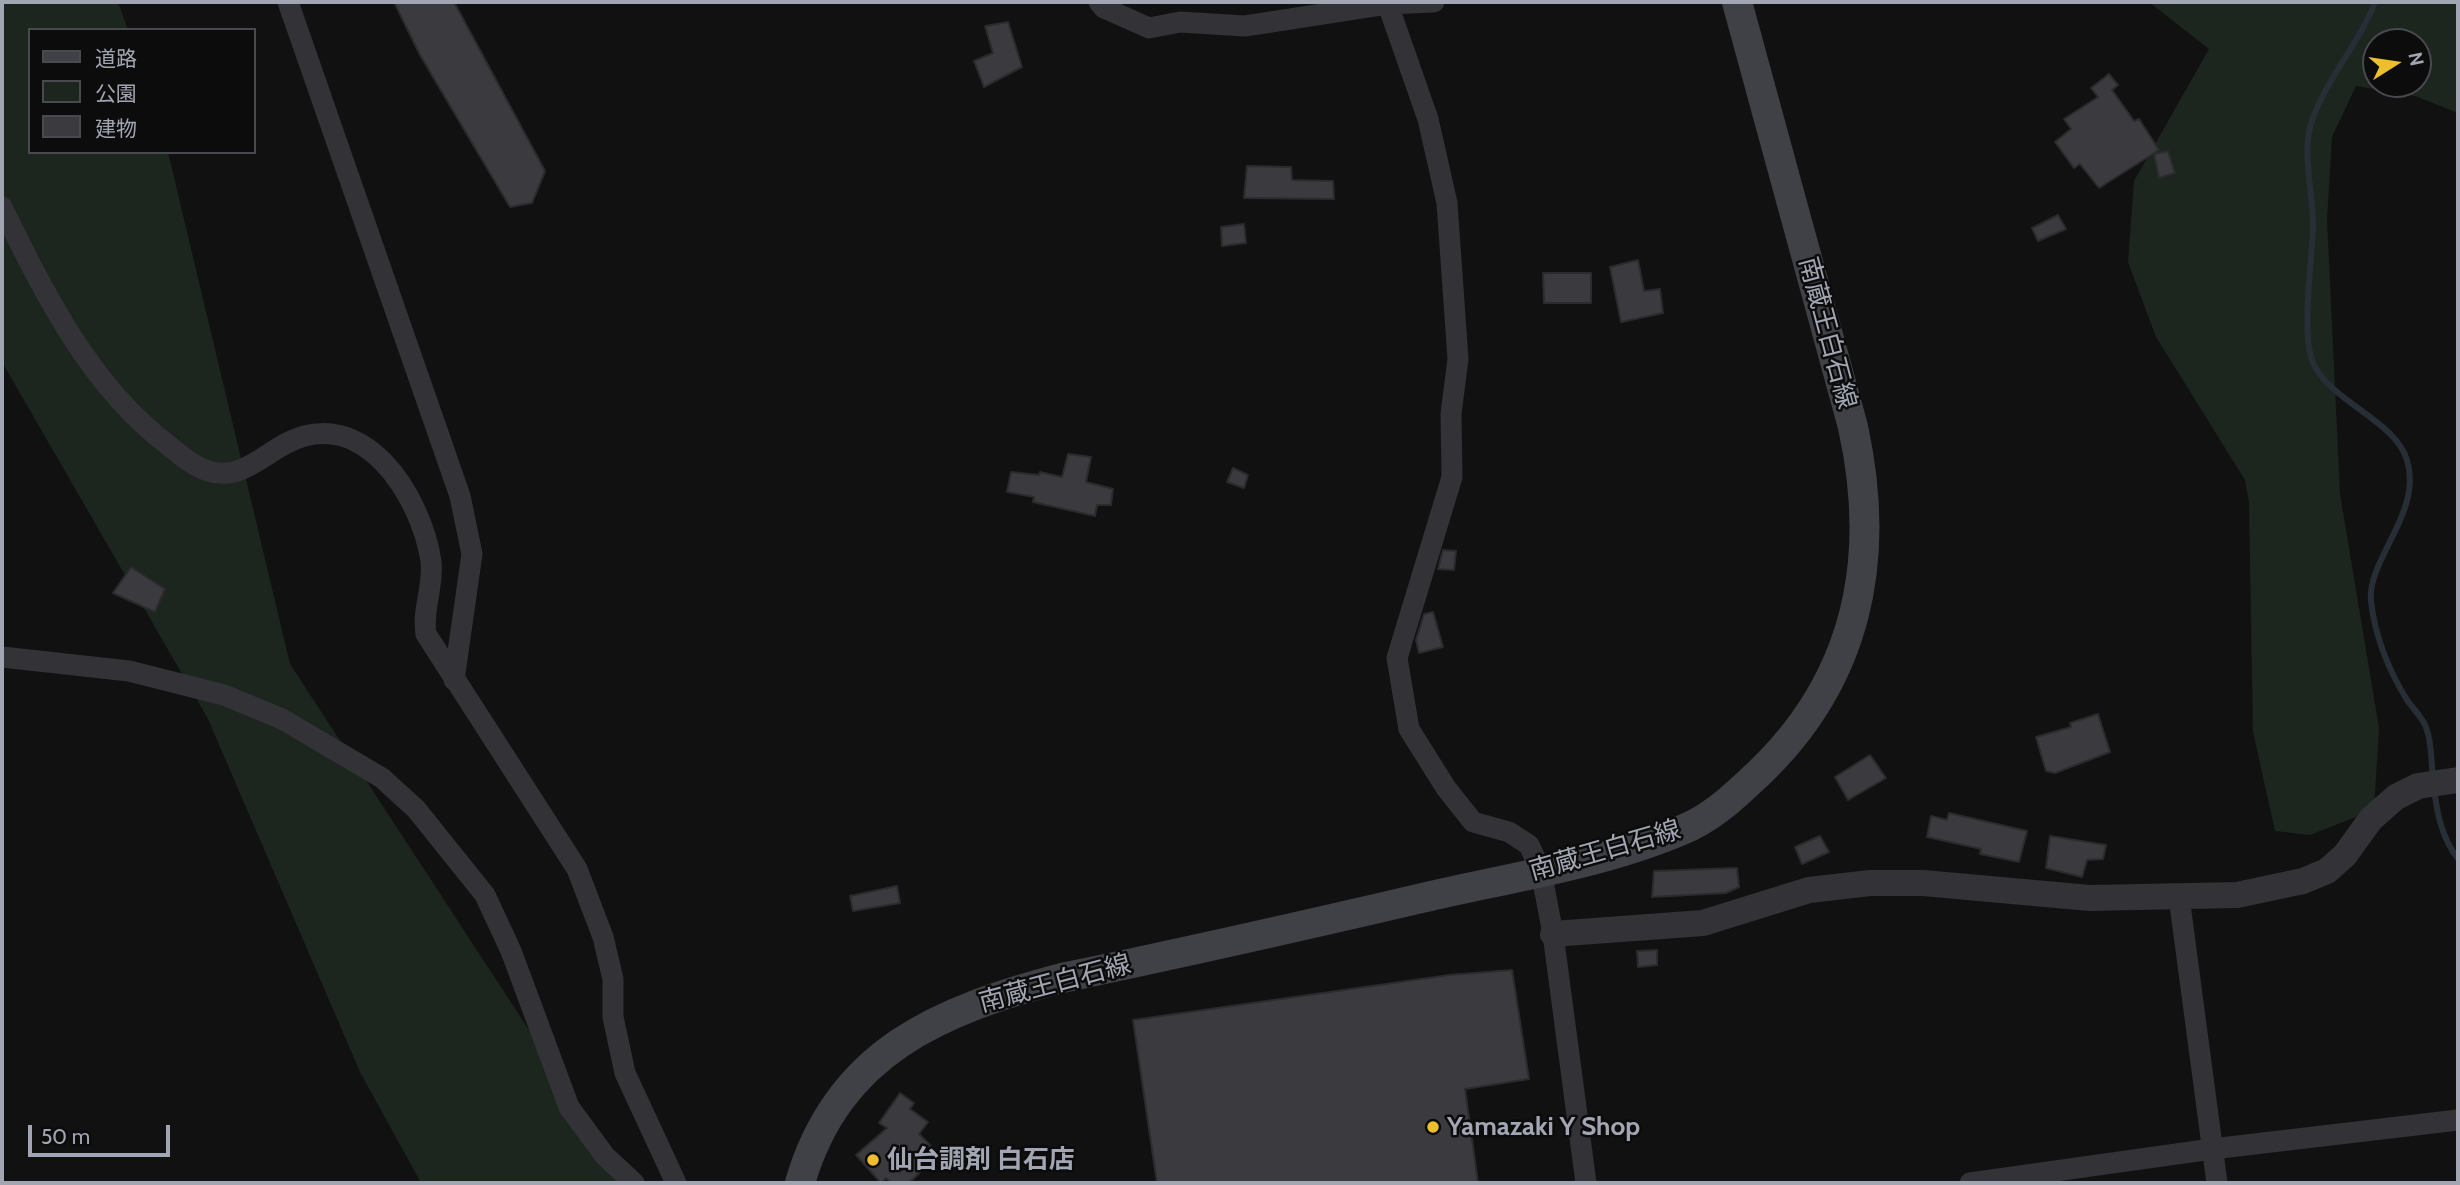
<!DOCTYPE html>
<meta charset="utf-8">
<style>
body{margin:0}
#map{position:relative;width:2460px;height:1185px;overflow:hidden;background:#111112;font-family:Cabin,"Noto Sans JP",sans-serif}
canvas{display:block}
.frame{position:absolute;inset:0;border:4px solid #a2a6b3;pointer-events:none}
.legend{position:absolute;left:28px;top:28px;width:228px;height:126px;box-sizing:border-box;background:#0c0c0d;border:2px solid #484a4f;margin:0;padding:9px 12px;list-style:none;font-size:21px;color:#a2a6b3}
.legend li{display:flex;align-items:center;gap:14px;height:35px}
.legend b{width:35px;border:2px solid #484a4f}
.north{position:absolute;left:2362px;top:28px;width:70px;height:70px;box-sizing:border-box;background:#0c0c0d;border:2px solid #484a4f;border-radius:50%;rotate:78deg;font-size:19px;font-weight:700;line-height:28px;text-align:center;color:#a2a6b3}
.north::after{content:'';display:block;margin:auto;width:24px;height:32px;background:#edbe2e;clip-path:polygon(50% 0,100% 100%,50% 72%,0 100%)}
.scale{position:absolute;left:28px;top:1125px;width:142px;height:32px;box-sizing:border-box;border:4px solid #a2a6b3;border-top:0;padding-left:9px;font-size:21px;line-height:24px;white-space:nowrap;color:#a2a6b3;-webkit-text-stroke:5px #0c0c0d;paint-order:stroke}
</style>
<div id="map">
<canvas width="2460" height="1185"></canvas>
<div class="frame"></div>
<ul class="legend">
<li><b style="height:9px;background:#404147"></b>道路</li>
<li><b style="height:19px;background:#1d251f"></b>公園</li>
<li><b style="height:19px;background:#3b3b3f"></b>建物</li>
</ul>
<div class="north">N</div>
<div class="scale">50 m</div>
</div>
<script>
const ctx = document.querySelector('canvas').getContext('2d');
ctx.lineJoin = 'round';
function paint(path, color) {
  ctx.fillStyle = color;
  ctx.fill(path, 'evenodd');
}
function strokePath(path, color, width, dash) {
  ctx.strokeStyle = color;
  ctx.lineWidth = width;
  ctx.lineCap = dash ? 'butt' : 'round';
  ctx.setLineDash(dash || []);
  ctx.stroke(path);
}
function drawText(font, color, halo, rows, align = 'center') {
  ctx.font = font + ' Cabin,"Noto Sans JP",sans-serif';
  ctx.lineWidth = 5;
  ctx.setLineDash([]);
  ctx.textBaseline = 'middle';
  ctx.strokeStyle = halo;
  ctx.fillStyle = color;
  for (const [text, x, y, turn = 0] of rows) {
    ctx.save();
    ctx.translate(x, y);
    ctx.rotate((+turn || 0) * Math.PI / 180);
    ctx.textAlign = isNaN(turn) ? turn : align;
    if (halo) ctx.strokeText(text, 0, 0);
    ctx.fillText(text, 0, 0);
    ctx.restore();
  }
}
const green = new Path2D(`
 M2,2H118L128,30H30V152H168L290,664L629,1183H421L360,1072L208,719L2,362Z
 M2149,2H2458V113L2415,96L2356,86L2332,137L2327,219L2340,494L2379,728L2374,810L2310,835L2275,831L2253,732L2249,502L2245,480L2156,337L2128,262L2134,181L2209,49ZM2376,42H2418V84H2376Z`);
const stream = new Path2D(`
 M2375,2C2359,45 2325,79 2311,124C2302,155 2313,192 2313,224C2313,258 2299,339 2315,367C2335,403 2396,422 2407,460C2423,513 2367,559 2371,601C2375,637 2388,669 2407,700C2414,710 2423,717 2427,730C2432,745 2431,763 2433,778
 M2434,788C2437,814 2442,838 2458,859`);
const building = new Path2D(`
 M394,2H454L545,171L532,203L510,207L420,55Z
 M1008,22L1022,67L984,87L974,61L993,53L985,26Z
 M2109,74L2118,85L2112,90L2134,121L2139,119L2159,150L2099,188L2080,164L2074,168L2055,142L2071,129L2064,119L2098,97L2091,88Z
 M2168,151L2175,173L2159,178L2154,154Z
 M1247,166L1291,167L1292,180L1333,181L1334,199L1244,198Z
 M2058,215L2066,229L2038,241L2032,228Z
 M1244,224L1246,243L1222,246L1221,227Z
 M1638,260L1644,291L1660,289L1663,313L1621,322L1610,267Z
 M1543,273H1591V303H1544Z
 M1068,454L1091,457L1086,482L1113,489L1111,505H1097L1095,516L1033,502L1034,497L1007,492L1011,472L1039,475L1040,472L1062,477Z
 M1233,468L1248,475L1244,488L1227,482Z
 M1443,550L1456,551L1454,570L1438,569Z
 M131,567L165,589L155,612L113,593Z
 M1433,612L1443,647L1419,653L1416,640L1424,614Z
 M2098,714L2110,752L2055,773L2046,771L2036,737L2071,727L2070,723Z
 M1870,755L1886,778L1848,800L1835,777Z
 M1949,813L2027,831L2019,862L1980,854L1981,849L1927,837L1931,816L1947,820Z
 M1820,836L1829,852L1802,864L1795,847Z
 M2050,836L2106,845L2103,859L2087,860L2082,877L2046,868Z
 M1737,868L1739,887L1726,893L1652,897L1654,871Z
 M897,886L900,903L853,911L850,896Z
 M1657,950V965L1638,967L1637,951Z
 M1512,970L1529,1079L1465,1089L1478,1183H1157L1133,1020L1449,975Z
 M900,1093L914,1103L910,1109L928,1122L919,1134L939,1154L909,1183H892L886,1178L881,1183L856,1155L887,1128L879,1123Z`);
const minor = new Path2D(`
 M288,2L460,496L472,554L454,680
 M1099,2L1104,8L1149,28L1180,22L1245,26L1387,4L1434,2
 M1387,2L1428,119L1447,203L1458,359L1451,414L1452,477L1397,658L1409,729L1446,788L1473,822L1509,832L1529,845L1541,871L1553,934L1586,1183
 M2,207C44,293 90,386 168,445C180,455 193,466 208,471C238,481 261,457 285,444C363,402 421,496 431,561C434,586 422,609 426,634L577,869L603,937L613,979V1017L625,1073L676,1183
 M2,657L129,671L224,695L282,719L382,778L416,809L485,895L511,951L569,1107L605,1156L634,1183
 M2179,897L2217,1183
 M1970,1183L2212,1149L2458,1120`);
const tertiary = new Path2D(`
 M1553,934L1703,923L1809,890L1870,883H1923L2090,898L2237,895L2303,881L2327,871L2345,855L2371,819L2396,797L2418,786L2458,780`);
const secondary = new Path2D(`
 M800,1183C838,1051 941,1010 1062,978C1182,953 1302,926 1422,898C1511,877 1607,864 1691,826C1716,814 1737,794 1757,775C1858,680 1882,559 1853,427L1737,2`);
const markers = [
 [1433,1127,7,"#edbe2e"],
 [873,1160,7,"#edbe2e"]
];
const streetNames = [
 ["南蔵王白石線",1827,333,75],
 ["南蔵王白石線",1605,851,-16],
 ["南蔵王白石線",1055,984,-15]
];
const poiNames = [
 ["Yamazaki Y Shop",1447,1127],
 ["仙台調剤 白石店",887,1160]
];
paint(green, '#1d251f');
strokePath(stream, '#282e36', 6);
paint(building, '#3b3b3f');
strokePath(building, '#2b2b2e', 2);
strokePath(minor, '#323237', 21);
strokePath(tertiary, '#323237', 26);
strokePath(secondary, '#404147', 30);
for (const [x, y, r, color] of markers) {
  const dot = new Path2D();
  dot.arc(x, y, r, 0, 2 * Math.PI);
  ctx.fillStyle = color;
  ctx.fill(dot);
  strokePath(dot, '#0c0c0d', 2.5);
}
drawText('26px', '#a2a6b3', '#0c0c0d', streetNames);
drawText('bold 26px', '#a2a6b3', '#0c0c0d', poiNames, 'left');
</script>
